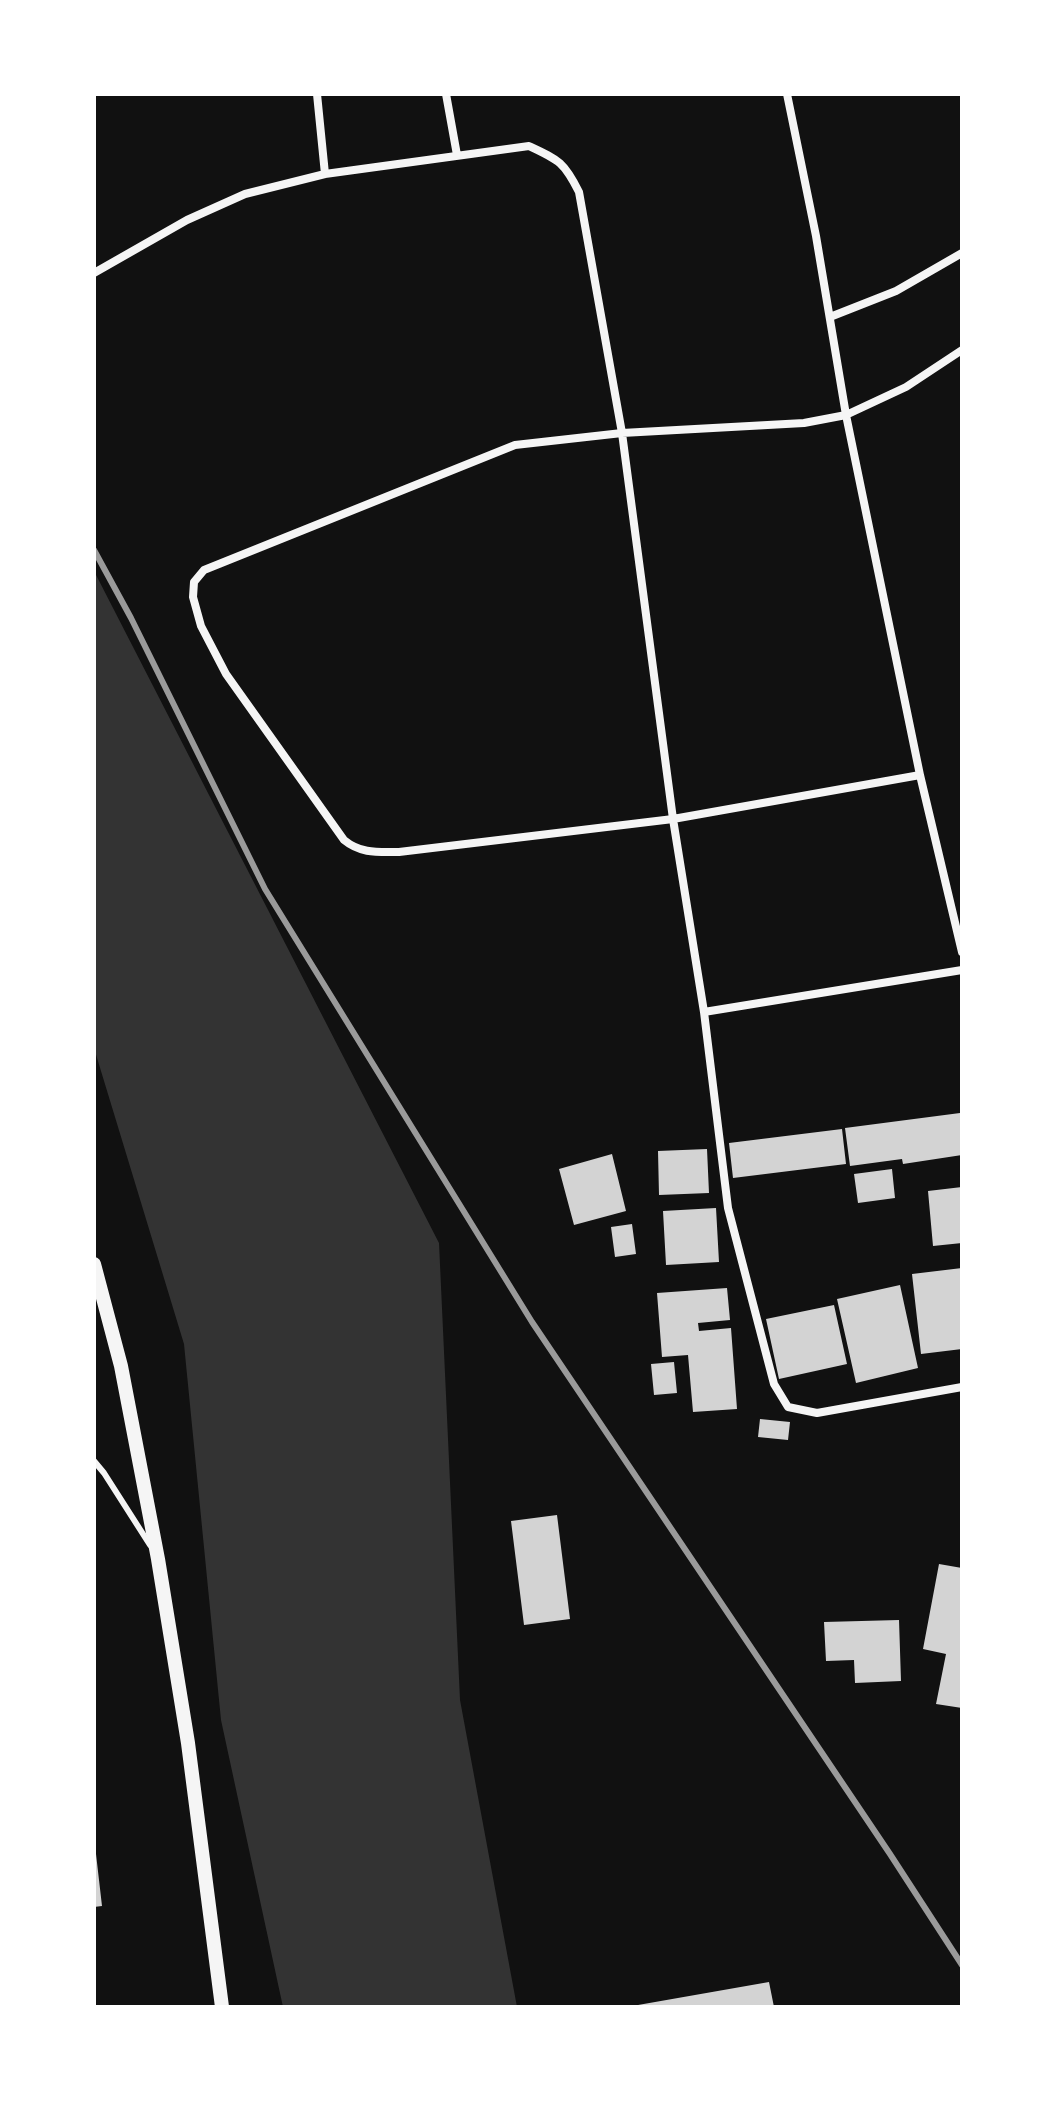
<!DOCTYPE html>
<style>
body{margin:0}
#map{position:relative;width:1056px;height:2101px;overflow:hidden;background:#111;font-family:Helvetica,sans-serif}
canvas{display:block}
.frame{position:absolute;inset:0;border:96px solid #fff;pointer-events:none}
</style>
<div id="map">
<canvas width="1056" height="2101"></canvas>
<div class="frame"></div>
</div>
<script>
const ctx = document.querySelector('canvas').getContext('2d');
ctx.lineJoin = 'round';
function paint(path, color) {
  ctx.fillStyle = color;
  ctx.fill(path, 'evenodd');
}
function strokePath(path, color, width, dash) {
  ctx.strokeStyle = color;
  ctx.lineWidth = width;
  ctx.lineCap = dash ? 'butt' : 'round';
  ctx.setLineDash(dash || []);
  ctx.stroke(path);
}
const water = new Path2D(`
 M94,571L439,1243L460,1700L517,2007H283L221,1720L184,1344L94,1048Z`);
const building = new Path2D(`
 M960,1113L962,1155L903,1164L902,1159L850,1166L845,1128Z
 M842,1129L846,1164L733,1178L729,1143Z
 M707,1149L709,1193L659,1195L658,1151Z
 M612,1154L626,1211L574,1225L559,1169Z
 M892,1169L895,1198L858,1203L854,1174Z
 M962,1187V1243L933,1246L928,1191Z
 M716,1208L719,1262L666,1265L663,1211Z
 M632,1224L636,1254L615,1257L611,1227Z
 M962,1268V1349L921,1354L912,1274Z
 M900,1285L918,1368L856,1383L837,1299Z
 M727,1288L730,1320L698,1323L699,1331L731,1328L737,1409L693,1412L688,1355L662,1357L657,1293Z
 M834,1305L847,1364L779,1379L766,1319Z
 M674,1362L677,1393L654,1395L651,1364Z
 M760,1419L790,1422L788,1440L758,1437Z
 M557,1515L570,1619L524,1625L511,1521Z
 M939,1564L962,1568V1708L936,1704L946,1654L923,1649Z
 M899,1620L901,1681L855,1683L854,1660L826,1661L824,1622Z
 M94,1854H96L102,1906L94,1907Z
 M769,1982L774,2007H639L638,2005Z`);
const service = new Path2D(`
 M94,1461L104,1473L150,1545`);
const minor = new Path2D(`
 M317,94L325,174
 M446,94L457,155
 M787,94L816,236L846,415L920,775L962,952
 M94,273L187,220L245,194L325,174L529,146C559,160 564,162 579,192L622,433L673,819L704,1012L728,1208L774,1384L788,1407L817,1413L962,1387
 M830,317L896,291L962,253
 M920,775L673,819L399,852C378,852 361,854 344,840L226,674L201,626L193,597L194,582L204,570L515,445L622,433L804,423L846,415L906,387L962,350
 M704,1012L962,970`);
const tertiary = new Path2D(`
 M94,1264L121,1366L158,1559L188,1743L222,2007`);
const rail = new Path2D(`
 M94,550L131,618L265,889L532,1322L890,1854L962,1965`);
paint(water, '#333');
paint(building, '#d3d3d3');
strokePath(service, '#f5f5f5', 6);
strokePath(minor, '#f5f5f5', 8);
strokePath(tertiary, '#f5f5f5', 14);
strokePath(rail, '#9a9a9a', 6);
</script>
